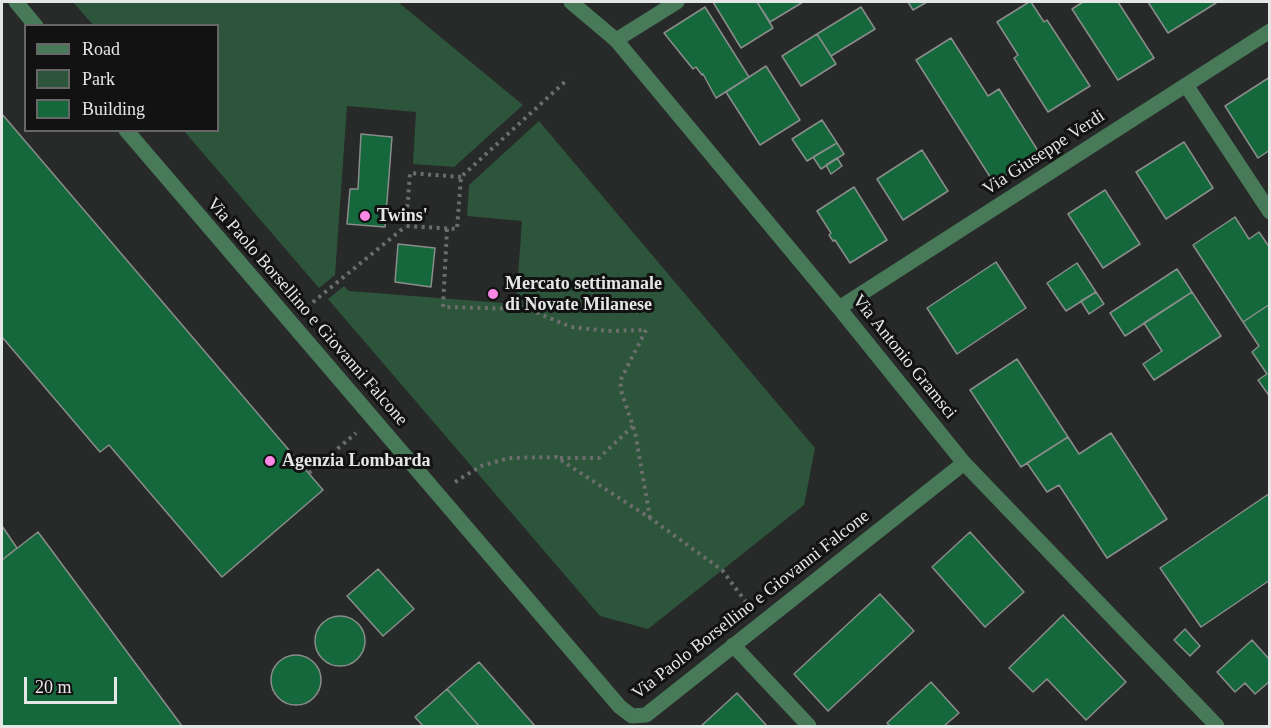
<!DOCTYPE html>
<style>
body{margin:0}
#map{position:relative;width:1271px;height:728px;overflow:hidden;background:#272a28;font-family:"Times New Roman",serif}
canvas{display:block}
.frame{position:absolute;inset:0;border:3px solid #e5e7e6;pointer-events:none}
.legend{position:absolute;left:24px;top:24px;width:195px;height:108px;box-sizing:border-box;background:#111211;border:2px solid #666766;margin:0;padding:8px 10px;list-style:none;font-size:18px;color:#e5e7e6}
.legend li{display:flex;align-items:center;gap:12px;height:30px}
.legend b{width:30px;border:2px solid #666766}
.scale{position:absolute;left:24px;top:677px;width:93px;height:27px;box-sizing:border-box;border:3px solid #e5e7e6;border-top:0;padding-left:8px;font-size:18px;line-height:21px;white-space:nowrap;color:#e5e7e6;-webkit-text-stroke:4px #111211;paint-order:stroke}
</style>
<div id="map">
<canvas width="1271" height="728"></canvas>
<div class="frame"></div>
<ul class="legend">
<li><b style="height:8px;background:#487a59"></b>Road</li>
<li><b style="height:16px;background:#2c553b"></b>Park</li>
<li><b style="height:16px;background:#15683c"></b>Building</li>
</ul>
<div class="scale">20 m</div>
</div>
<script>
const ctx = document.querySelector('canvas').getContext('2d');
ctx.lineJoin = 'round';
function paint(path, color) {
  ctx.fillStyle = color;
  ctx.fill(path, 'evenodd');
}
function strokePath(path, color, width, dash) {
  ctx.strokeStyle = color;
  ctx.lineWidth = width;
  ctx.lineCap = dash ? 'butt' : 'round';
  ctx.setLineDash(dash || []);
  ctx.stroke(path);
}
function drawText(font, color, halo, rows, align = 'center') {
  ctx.font = font + ' "Times New Roman",serif';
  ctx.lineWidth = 6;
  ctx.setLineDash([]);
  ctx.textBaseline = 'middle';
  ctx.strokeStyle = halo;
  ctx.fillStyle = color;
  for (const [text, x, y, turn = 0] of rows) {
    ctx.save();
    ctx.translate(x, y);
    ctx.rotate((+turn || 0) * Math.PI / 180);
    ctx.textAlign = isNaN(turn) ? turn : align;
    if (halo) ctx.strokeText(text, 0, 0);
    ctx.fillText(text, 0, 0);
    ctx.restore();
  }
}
const green = new Path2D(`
 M73,2H398L523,105L454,167L413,164L416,112L347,106L335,275L319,288L184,131L218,130V26L93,25Z
 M539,121L815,448L804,505L648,629L600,616L328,299L344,286L349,291L516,304L522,221L467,216L469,185Z`);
const building = new Path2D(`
 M713,2H757L773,28L741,48Z
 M757,2H803L770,22Z
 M908,2H927L913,10Z
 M1029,2H1031L1044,22L1047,20L1090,86L1048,112L1014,58L1018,55L997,22Z
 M1083,2H1118L1154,58L1118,80L1072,9Z
 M1148,2H1215L1216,3L1168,33Z
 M705,7L749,77L716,98L703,74L702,75L696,67L693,69L664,33Z
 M861,7L875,29L831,56L817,34Z
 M817,34L836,64L801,86L782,56Z
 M951,38L988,96L999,89L1040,154L994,183L916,60Z
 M766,66L800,120L760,145L726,92Z
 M1270,77V150L1258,158L1225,106Z
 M2,114L323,490L222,577L109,445L100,452L2,337Z
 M822,120L837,143L807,161L792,139Z
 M361,134L392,137L385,227L347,224L350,189H358Z
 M1184,142L1213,188L1166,219L1136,172Z
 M837,143L844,154L821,169L813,157Z
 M922,150L948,191L903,220L877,179Z
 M837,158L842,166L831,174L826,165Z
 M854,187L887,240L850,263L835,240L833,241L829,235L831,233L817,211Z
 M1105,190L1140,244L1103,268L1068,214Z
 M1235,217L1249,239L1259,232L1270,248V304L1243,322L1193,245Z
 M398,244L435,248L431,287L395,282Z
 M996,262L1026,308L957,354L927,308Z
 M1077,263L1096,292L1066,311L1047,283Z
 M1177,269L1192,292L1125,336L1110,313Z
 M1096,292L1104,304L1089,314L1081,301Z
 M1192,292L1221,336L1154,380L1143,364L1162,351L1144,323Z
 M1270,304V397L1258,380L1267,374L1252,352L1259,346L1243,322Z
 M1017,359L1068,437L1021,467L970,390Z
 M1111,433L1167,519L1107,558L1059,485L1047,492L1027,463L1068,437L1079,454Z
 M1270,493V580L1201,627L1160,568Z
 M2,526L17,548L2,560Z
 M38,532L182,726H2V560Z
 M970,532L1024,592L985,627L932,567Z
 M378,569L414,609L383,636L347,596Z
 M880,594L914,631L828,711L794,674Z
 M1063,615L1126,682L1086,720L1047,679L1033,692L1009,668Z
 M315 641a25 25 0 1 1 50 0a25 25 0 1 1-50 0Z
 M1185,629L1200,646L1190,656L1174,640Z
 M1252,640L1270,660V681L1255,694L1245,683L1235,692L1217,672Z
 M271 680a25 25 0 1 1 50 0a25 25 0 1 1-50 0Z
 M479,662L535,726H479L447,689Z
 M931,682L959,713L944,726H890L887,723Z
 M447,689L479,726H423L415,717Z
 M737,693L767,726H701Z`);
const path = new Path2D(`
 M461,177L410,173L406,226L457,229L461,177L568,79
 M447,229L443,307L528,309L571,327L608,331L646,330L620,381L622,394L635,432L650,518
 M307,307L406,226
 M560,458H599L633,426
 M309,473L356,433
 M455,482L481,466L509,458L556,457L650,518L722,570L749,606`);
const minor = new Path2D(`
 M16,2L36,26
 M571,2L616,40L839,308L964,463L1217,726
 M616,40L677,2
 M1186,85L1270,212
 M126,130L620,707L632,716L646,715L964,463
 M839,308L1270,31
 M733,645L809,726`);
const markers = [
 [365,216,6,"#fb87e6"],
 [493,294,6,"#fb87e6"],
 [270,461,6,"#fb87e6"]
];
const streetNames = [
 ["Via Giuseppe Verdi",1044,153,-33],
 ["Via Paolo Borsellino e Giovanni Falcone",307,312,49],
 ["Via Antonio Gramsci",904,357,51],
 ["Via Paolo Borsellino e Giovanni Falcone",751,605,-38]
];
const poiNames = [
 ["Twins'",377,216],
 ["Mercato settimanale",505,284],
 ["di Novate Milanese",505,305],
 ["Agenzia Lombarda",282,461]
];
paint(green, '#2c553b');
paint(building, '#15683c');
strokePath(building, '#8a8d8b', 1.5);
strokePath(path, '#6b6e6c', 4, [3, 4.5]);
strokePath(minor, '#487a59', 15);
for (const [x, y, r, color] of markers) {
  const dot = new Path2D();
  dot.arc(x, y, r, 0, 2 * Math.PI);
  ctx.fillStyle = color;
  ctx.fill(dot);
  strokePath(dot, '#111211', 2);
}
drawText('18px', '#e5e7e6', '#111211', streetNames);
drawText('bold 18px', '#e5e7e6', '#111211', poiNames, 'left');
</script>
